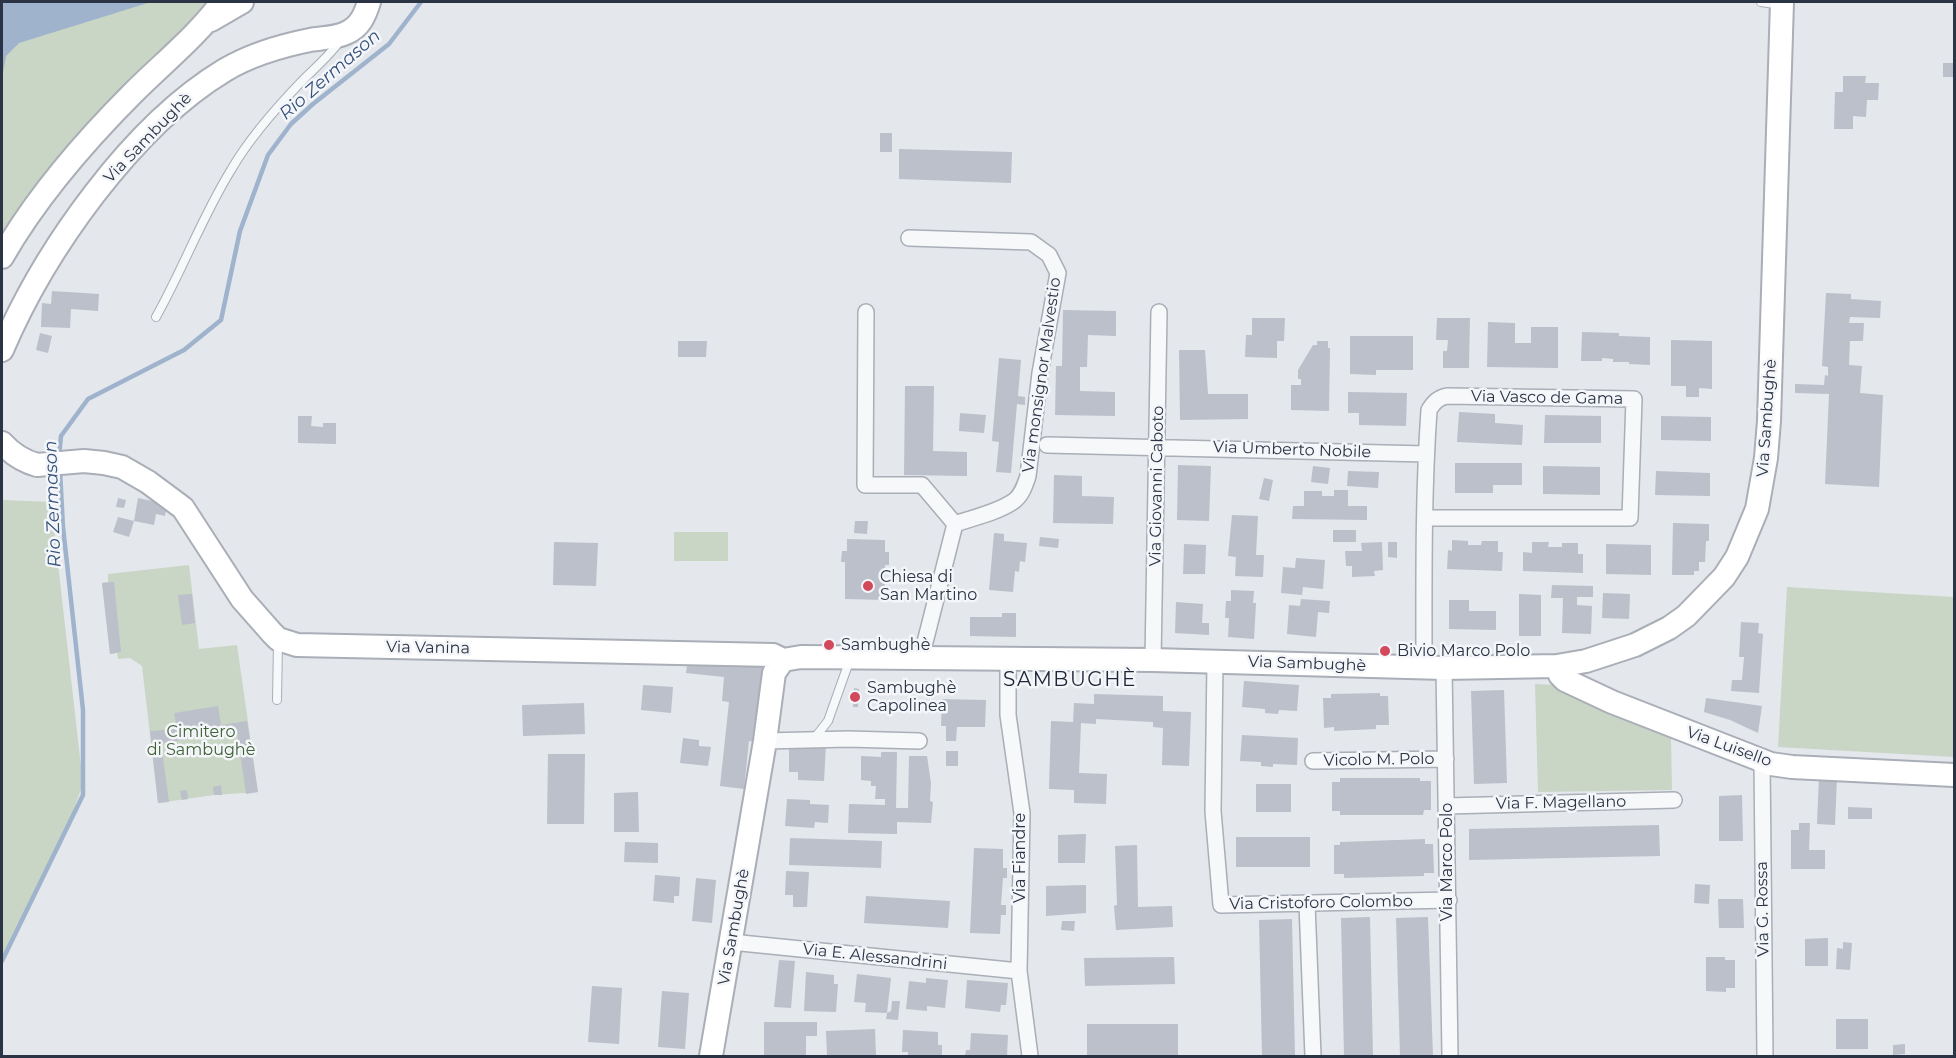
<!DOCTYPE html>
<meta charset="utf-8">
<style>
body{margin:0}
#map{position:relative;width:1956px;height:1058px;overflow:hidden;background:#e4e7ec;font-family:Montserrat,sans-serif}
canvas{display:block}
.frame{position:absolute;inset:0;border:3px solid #2b3445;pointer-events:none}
</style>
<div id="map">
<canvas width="1956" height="1058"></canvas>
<div class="frame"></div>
</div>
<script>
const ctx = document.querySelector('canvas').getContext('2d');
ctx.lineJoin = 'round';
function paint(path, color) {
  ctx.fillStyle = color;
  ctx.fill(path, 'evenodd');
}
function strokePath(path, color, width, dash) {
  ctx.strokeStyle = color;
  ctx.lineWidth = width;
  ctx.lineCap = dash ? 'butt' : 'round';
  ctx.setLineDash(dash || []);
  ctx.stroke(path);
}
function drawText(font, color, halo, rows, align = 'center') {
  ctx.font = font + ' Montserrat,sans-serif';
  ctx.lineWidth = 5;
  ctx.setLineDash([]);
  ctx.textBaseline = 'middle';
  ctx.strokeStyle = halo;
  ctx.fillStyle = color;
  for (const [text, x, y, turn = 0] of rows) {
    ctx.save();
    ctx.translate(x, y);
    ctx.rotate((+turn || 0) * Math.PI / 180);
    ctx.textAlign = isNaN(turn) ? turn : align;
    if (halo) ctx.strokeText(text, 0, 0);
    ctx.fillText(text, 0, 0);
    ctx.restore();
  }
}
const green = new Path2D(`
 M2,2H210L98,112L54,161L2,240Z
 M2,500L51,502L83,784L65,834L2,958Z
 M674,532H728V561H674Z
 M189,565L199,649L237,645L258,792L214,795L158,803L142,666L130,658L118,659L117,653L110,654L102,583L108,582V574Z
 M1787,587L1954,597V757L1778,747Z
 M1535,684L1555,685L1671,738L1672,790L1538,792Z`);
const water = new Path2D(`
 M2,2H151L19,43L6,56L2,79Z`);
const stream = new Path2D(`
 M59,456L61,436L88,399L184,350L221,320L240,231L268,155L291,124L313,104L389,44L421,2
 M2,961L83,795V710L63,527L60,471`);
const building = new Path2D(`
 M1943,63H1954V77H1943Z
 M1843,76H1866L1865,83H1879L1878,100H1867L1866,117L1853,116V129H1834L1835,92H1843Z
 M880,133H892V152H880Z
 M899,149L1012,152L1011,183L899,179Z
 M52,291L99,294L98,311L71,309L70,328L41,327L42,303L51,304Z
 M1826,293L1851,294V299L1881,301L1880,318L1850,317L1849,323H1864L1863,341H1850L1849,365L1862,366L1860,393L1883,395L1879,487L1825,484L1829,394L1795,393V384L1824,385L1825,375L1828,376V367L1822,366Z
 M1063,310L1116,311V336L1088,335L1087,367H1080V391L1115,392V416L1055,415L1056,366H1062Z
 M1252,318H1285L1284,341H1277V358L1245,357L1246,335H1252Z
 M1437,318H1470L1469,368H1443V351H1447L1448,340H1436Z
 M1488,322L1515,323V343H1531V327H1558V368L1487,367Z
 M1582,332L1619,333V336L1650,337V365L1629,364V362H1613V359L1602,358V361H1581Z
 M40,333L52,336L48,353L36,350Z
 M1350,336H1413V370H1376V375L1350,374Z
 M1671,340L1712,341V389L1699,388V397H1686V386H1671Z
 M678,341H707L706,357H678Z
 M1317,341H1328V348H1330L1329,411L1291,410V385H1301V379H1298V370L1313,345H1317Z
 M1179,350H1205L1208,394H1248V419L1180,420Z
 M999,358L1021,360L1018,396L1025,397V405L1017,404L1011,473L996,472L999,442L992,441Z
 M905,386H934L933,451L967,452V476L904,475Z
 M1348,392L1407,393L1406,426L1359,425V413H1348Z
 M1459,412L1495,414V423L1523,425L1522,445L1457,442Z
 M960,413L986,415L984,433L959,431Z
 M1545,415L1601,416V443H1544Z
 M298,416H312L311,426L323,427V423H336V444L298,443Z
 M1661,416L1711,417V441L1661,440Z
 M1455,463H1522V485H1493V493H1455Z
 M1178,465L1211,466L1209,521L1177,520Z
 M1313,466L1330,468L1328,484L1311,482Z
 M1543,466L1600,467V495L1543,494Z
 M1348,471L1379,472L1378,488L1347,486Z
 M1656,471L1710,473V496L1655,495Z
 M1054,475L1082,476V496L1114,497L1113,524L1053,523Z
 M1264,478L1273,480L1269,501L1259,499Z
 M1334,490H1348V506H1367V520L1292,519L1293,506H1304V491H1322V496H1334Z
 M157,493L168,499L165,516L156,514L154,525L134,521L138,498L152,501Z
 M118,498L126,500L124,508L116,507Z
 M1232,515L1258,516L1256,555H1264L1263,577L1235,576L1236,557L1228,556Z
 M118,517L134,521L129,537L113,532Z
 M855,521H868L867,534L854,533Z
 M1673,523L1709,524V541H1706L1705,562H1699V571H1694V575H1672Z
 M1333,530H1356V542H1333Z
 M994,533L1004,534V541L1027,543L1025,562L1020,561L1019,572L1015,571L1013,592L989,590Z
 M1040,537L1059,539L1058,548L1039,546Z
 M847,539L885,540V552H889V565H885V600L845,599V562H841L842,551H847Z
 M1452,540L1468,541V545H1481L1482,541H1498V552H1503L1502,571L1447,569L1448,550L1452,551Z
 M554,542L598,543L596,586L553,585Z
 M1382,542L1383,570L1374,571L1375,576L1352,577V566H1346L1345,551H1362L1361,543Z
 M1388,542H1397V558L1388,557Z
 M1532,542H1549L1548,547H1562V543H1578V554H1583V573L1523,571V552L1532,553Z
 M1184,544L1206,545L1205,574H1183Z
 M1606,544L1651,545V575L1606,574Z
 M1296,558L1325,560L1323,589L1303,587L1302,595L1281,593L1283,567L1295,568Z
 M114,582L121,652L110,654L102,583Z
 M1552,585L1593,586V597H1577V605L1592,606L1591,634L1562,633L1563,598H1551Z
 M1231,590L1254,591L1253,603H1256L1254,639L1228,637L1229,618H1225L1226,601H1231Z
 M1603,593L1630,594L1629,619L1602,618Z
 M192,594L195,623L182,625L178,595Z
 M1519,594L1541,595V636H1519Z
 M1301,599L1330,601L1329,613L1318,612L1316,637L1287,634L1289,605L1300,606Z
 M1449,600H1469V611H1496V630L1449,629Z
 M1176,602L1203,604L1202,623H1209V635L1175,633Z
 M1002,613H1016V637L970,636V617H1002Z
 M1741,622L1759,623L1758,633L1763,634L1759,693L1731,691L1732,680H1742L1744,657H1739Z
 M688,659L767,667L756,742L749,741L744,789L720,786L729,702L722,701L724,677L686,673Z
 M1244,681L1299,685L1297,711L1279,710L1278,714L1265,713V709L1242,707Z
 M643,685L673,687L671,713L641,710Z
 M854,688L859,689L858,707H853Z
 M1504,690L1507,783L1474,784L1471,691Z
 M1380,693V696H1388L1389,725H1376V729L1334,731V727L1324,728L1323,698H1331V694Z
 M1094,694L1163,696V711L1191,712L1189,766L1162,765L1163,728L1153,727V722L1096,719V724L1081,723L1079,773L1107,774L1106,804L1074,803V790L1049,789L1051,721L1073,722L1074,703L1094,704Z
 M1706,698L1762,706L1758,733L1730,720L1704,712Z
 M942,699L986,700L985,727H957L956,741H946V726H941Z
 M584,703L585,734L523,736L522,705Z
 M218,706L221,725L247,721L258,792L246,794L237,732L161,743L169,802L158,803L150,731L177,729L174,713Z
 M1242,735L1298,738L1297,765L1273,764V767L1261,766V762L1240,761Z
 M683,738L699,740V746L711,747L708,766L680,763Z
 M826,745L824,781L798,780V772H789V747Z
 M946,751H958V766H946Z
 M881,752H897L896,808H908L909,756H927L931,783L930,801L933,802L931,823L897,822V834L848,833L849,804L885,805V799H875L876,786H871V781L861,780V756L881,757Z
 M548,754H585L584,824H547Z
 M1819,777H1837L1835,825L1817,824Z
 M1340,778H1420V781H1431V810H1424L1423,815H1340V811H1332V782H1340Z
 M1256,784H1291V812H1256Z
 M221,785L222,795H214L213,787Z
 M187,790L188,799L182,800L180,791Z
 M638,792L639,832H614V793Z
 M1742,795L1743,841H1719V796Z
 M787,799L810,800V804L829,805L828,823L815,822L814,828L785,826Z
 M1848,807L1872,808V819H1848Z
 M1799,823H1810L1809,850H1825V869H1791V830H1799Z
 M1659,825L1660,856L1469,860V829Z
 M1086,834L1085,863H1058V835Z
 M1236,837H1310V867H1236Z
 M790,838L882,841L881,868L789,865Z
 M1425,839V844H1433L1434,873H1424V876L1344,878V874H1334V845H1340V842Z
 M625,842L658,843V863L624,862Z
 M1137,845L1138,907L1172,906L1173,927L1116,930L1114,906L1117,905L1115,846Z
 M974,848L1003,849V868H1007V878H1003L1001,905H1006V915H1001L1000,934L970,933Z
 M786,871L809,872L807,907H793V895H785Z
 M655,875L680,877L679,896H674V903L653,901Z
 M696,878L716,880L712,923L692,921Z
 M1695,884L1710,885L1709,904L1694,903Z
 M1086,885V913L1046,916V886Z
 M866,896L950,901L948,928L864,923Z
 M1718,899H1743L1744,928H1719Z
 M1370,917L1373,1056H1344L1341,918Z
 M1428,917L1433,1056H1400L1396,918Z
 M1292,919L1295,1056H1262L1259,920Z
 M1062,921H1075L1074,931L1061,930Z
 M1828,938V966H1805V939Z
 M1843,942L1852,943L1850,970L1836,969L1837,948L1843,949Z
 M1174,957L1175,984L1085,986L1084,958Z
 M1706,957H1725V960H1735V988H1726V992L1706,991Z
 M779,960L795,961L791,1008L774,1007Z
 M806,972L834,975V984H838L836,1012L804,1011Z
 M857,974L891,978L887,1013L865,1012L866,1003L854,1002Z
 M926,978L948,980L945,1008L927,1006V1011L906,1009L909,981L926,983Z
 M967,980L1008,983L1006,1005H1001L1000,1012L965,1008Z
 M592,986L622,988L619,1044L588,1042Z
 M662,991L689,993L685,1049L658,1047Z
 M892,1001H900L898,1020L886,1019L887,1013L891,1011Z
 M1836,1019H1868V1049H1836Z
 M764,1022H817V1036H806V1056H764Z
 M1087,1024H1178V1055L1087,1056Z
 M875,1029L876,1056H827L826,1031Z
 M903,1030L938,1032V1045H942V1056H908V1052H902Z
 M971,1033L1008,1035L1007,1056H965L966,1050H970Z
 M1905,1044V1054L1893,1055V1045Z`);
const lane = new Path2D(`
 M1761,2L1781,5
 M156,317C183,269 202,217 231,170C250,137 276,108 302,81C315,68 329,56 340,41
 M277,700L278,643
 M813,740L828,721L849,662`);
const street = new Path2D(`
 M909,238L1031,242L1049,255L1058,273L1040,373L1028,476C1025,485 1022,495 1014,501C999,512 972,518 955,524
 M866,312L865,485H922L955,524
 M1047,445L1426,454
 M921,658L955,524
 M1008,659V715L1022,813L1019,971L1030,1056
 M1153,660L1159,312
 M1215,662L1213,811L1221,905L1449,900
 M1424,668C1424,582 1423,496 1429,410C1434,402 1438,398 1447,396L1634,399L1630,518H1425
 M1444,668L1450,1056
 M765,741L848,739L919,741
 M1313,761L1446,759
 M1762,761L1765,1056
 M1447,806L1674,800
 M1307,904L1313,1056
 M731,942L1019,971`);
const secondary = new Path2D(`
 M211,20L242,2
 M2,257C37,196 83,143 133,93C163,63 197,36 222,2
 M2,350C44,251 132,126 225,70C252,54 280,46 310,40C321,38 336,38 346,33C360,27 365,15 369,2
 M2,443C12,454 22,461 37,465L84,461L104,463L122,467L148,482L183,508L242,599L272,633L278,639L297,645L773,655L783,660
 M783,660L801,657L1153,660L1444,668L1557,666L1586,661L1635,645L1669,628L1686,616L1724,577L1737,557L1757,509L1766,458L1769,421L1782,2
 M1557,666L1560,675L1565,680L1612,702L1771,764L1792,767L1954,775
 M711,1056L765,741L774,673L783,660`);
const markers = [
 [868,586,6,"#d1495b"],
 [829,645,6,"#d1495b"],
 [1385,651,6,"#d1495b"],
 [855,697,6,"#d1495b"]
];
const streetNames = [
 ["Via Sambughè",148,138,-46],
 ["Via monsignor Malvestio",1042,375,-82],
 ["Via Vasco de Gama",1547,398,1],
 ["Via Sambughè",1767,418,-86],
 ["Via Umberto Nobile",1292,450,2],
 ["Via Giovanni Caboto",1157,486,-89],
 ["Via Vanina",428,648,1],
 ["Via Sambughè",1307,664,2],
 ["Via Luisello",1729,747,20],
 ["Vicolo M. Polo",1379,760,-1],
 ["Via F. Magellano",1561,803,-1],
 ["Via Fiandre",1020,858,-90],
 ["Via Marco Polo",1447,862,-90],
 ["Via Cristoforo Colombo",1321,903,-1],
 ["Via G. Rossa",1763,909,-91],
 ["Via Sambughè",734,927,-80],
 ["Via E. Alessandrini",875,957,6]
];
const poiNames = [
 ["Chiesa di",880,577],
 ["San Martino",880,595],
 ["Sambughè",841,645],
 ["Bivio Marco Polo",1397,651],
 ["Sambughè",867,688],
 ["Capolinea",867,706]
];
const parkNames = [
 ["Cimitero",201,732],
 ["di Sambughè",201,750]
];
const waterNames = [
 ["Rio Zermason",330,75,-41],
 ["Rio Zermason",53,504,-92]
];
const quarterNames = [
 ["SAMBUGHÈ",1070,680]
];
paint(green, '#c9d6c5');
paint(water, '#9fb4cc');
strokePath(stream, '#9fb4cc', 4.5);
paint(building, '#bbc0ca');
strokePath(lane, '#a9aeb7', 10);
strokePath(street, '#a9aeb7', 18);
strokePath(secondary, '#a9aeb7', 26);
strokePath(lane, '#f7f8fa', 8);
strokePath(street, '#f7f8fa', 15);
strokePath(secondary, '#fff', 22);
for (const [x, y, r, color] of markers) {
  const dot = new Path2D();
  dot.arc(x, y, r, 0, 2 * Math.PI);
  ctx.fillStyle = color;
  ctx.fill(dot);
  strokePath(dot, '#f4f6f9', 2);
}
drawText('16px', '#2b3445', '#f4f6f9', streetNames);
drawText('16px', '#2b3445', '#f4f6f9', poiNames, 'left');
drawText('16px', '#3f6138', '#f4f6f9', parkNames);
drawText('italic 18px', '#34527a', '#f4f6f9', waterNames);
ctx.letterSpacing = '1.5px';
drawText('20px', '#1d2536', '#f4f6f9', quarterNames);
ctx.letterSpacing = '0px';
</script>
